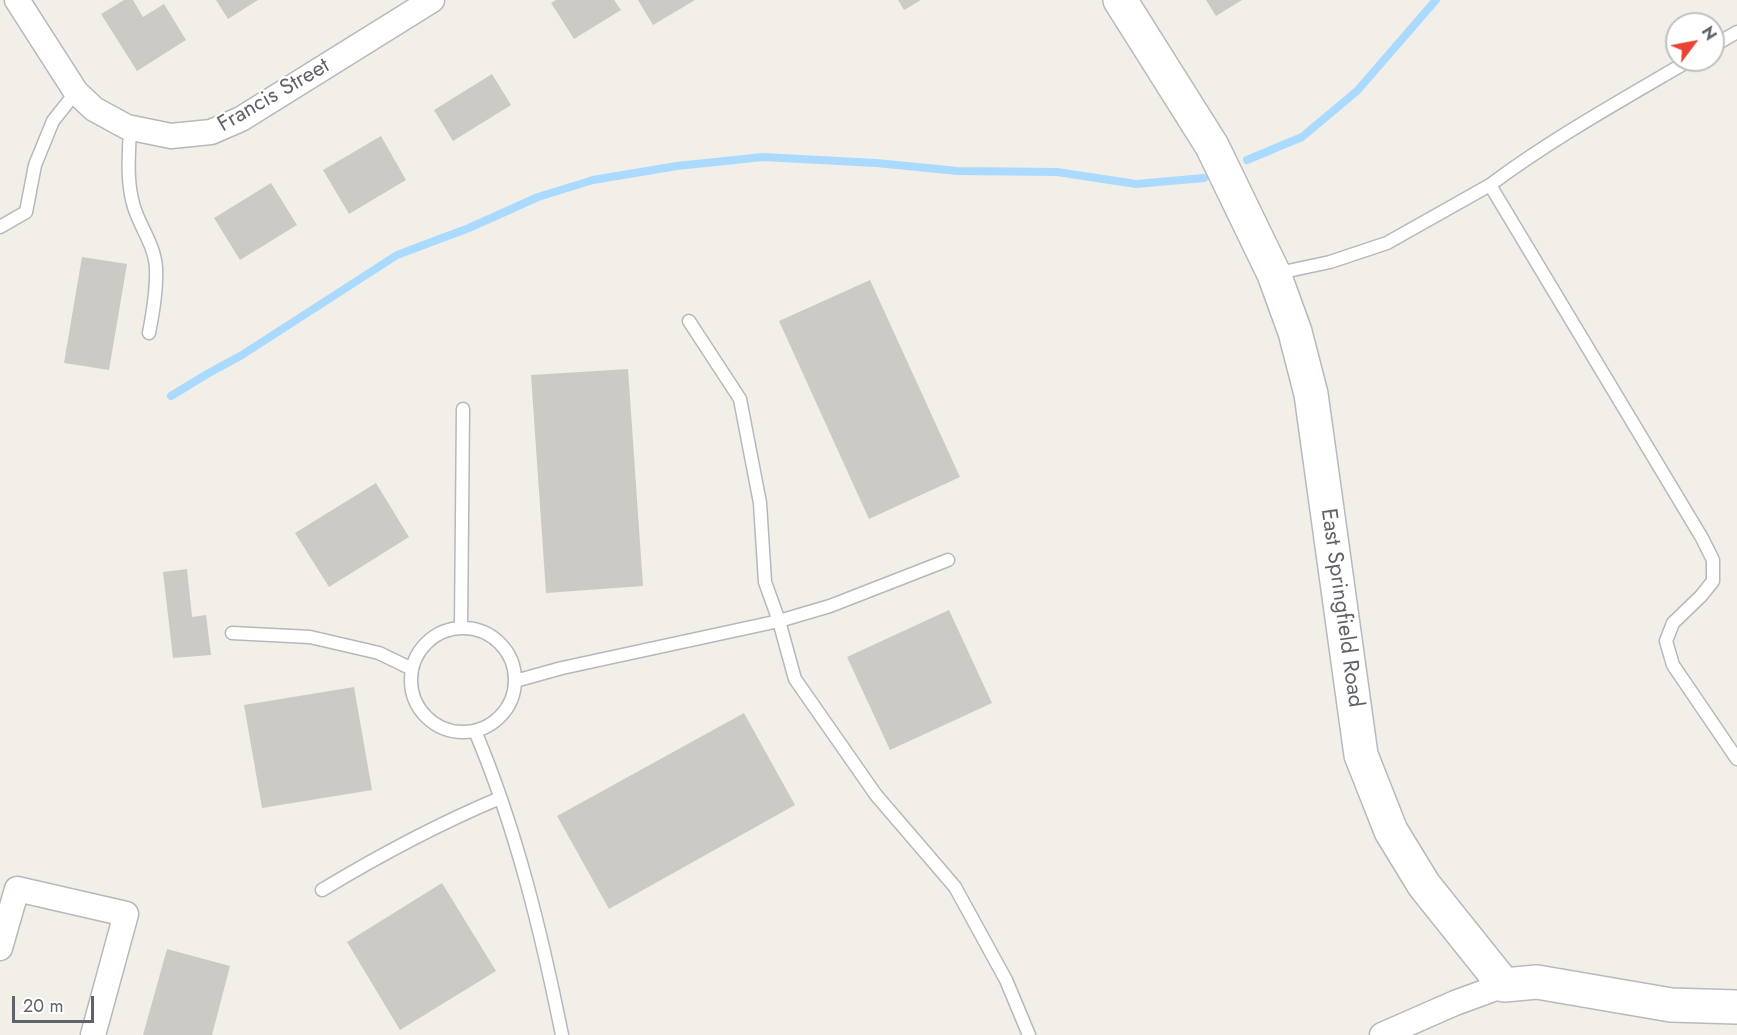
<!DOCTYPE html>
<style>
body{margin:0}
#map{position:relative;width:1737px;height:1035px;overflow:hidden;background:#f1efe8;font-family:Jost,sans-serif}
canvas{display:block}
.north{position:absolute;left:1665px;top:12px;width:60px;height:60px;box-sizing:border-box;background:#fff;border:2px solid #bfc1c3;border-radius:50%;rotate:58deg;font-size:16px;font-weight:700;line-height:24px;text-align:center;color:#5f6368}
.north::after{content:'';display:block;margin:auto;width:21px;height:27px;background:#ea4335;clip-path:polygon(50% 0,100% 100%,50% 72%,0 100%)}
.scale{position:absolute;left:12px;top:996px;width:82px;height:27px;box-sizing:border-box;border:3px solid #5f6368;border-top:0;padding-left:8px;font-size:18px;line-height:21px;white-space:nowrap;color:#5f6368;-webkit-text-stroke:4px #fff;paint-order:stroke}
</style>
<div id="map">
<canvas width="1737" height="1035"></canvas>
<div class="north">N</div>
<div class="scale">20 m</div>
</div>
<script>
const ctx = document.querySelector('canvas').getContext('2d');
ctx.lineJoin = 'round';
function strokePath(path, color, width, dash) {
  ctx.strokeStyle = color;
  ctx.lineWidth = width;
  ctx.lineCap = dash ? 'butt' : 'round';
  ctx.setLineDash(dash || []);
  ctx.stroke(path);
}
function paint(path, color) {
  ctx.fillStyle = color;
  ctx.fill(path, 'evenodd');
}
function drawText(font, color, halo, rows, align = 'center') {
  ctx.font = font + ' Jost,sans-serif';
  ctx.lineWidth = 4.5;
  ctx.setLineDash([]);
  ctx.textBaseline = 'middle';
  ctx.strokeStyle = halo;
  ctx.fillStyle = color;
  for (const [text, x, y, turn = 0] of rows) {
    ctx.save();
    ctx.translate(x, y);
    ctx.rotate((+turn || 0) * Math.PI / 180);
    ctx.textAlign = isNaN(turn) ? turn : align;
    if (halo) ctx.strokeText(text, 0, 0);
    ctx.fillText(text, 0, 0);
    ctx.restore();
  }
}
const stream = new Path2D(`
 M1247,160L1302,137L1357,91L1436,0
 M171,396L207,374L242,355L397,255L469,228L538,197L593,180L677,166L763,157L876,163L958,171L1057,172L1136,184L1204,178`);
const building = new Path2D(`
 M124,0H133L143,17L164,4L186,40L137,71L101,14Z
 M216,0H258L228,19Z
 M556,0H614L621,10L574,39L551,3Z
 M638,0H695L653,25Z
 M898,0H921L904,10Z
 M1206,0H1242L1216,16Z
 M492,74L511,105L453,141L434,110Z
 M381,136L406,180L349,214L323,170Z
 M271,183L297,225L240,260L214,218Z
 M82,257L127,264L109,370L64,363Z
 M870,280L960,477L869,519L779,321Z
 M628,369L643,586L546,593L531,375Z
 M376,483L409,537L329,587L295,533Z
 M187,569L192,617L206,615L211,655L173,658L163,572Z
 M949,610L992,703L890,750L847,657Z
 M354,687L372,790L262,808L244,705Z
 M744,713L795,805L609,909L557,816Z
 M442,883L496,971L400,1030L347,942Z
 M167,949L230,966L212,1035H143Z`);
const lane = new Path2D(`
 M1713,46L1737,32
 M130,128C129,155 126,181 134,207C140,227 155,246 156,268C157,290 153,312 149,333
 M1490,185C1553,138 1622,100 1690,60
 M0,227L26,212L35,165L53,121L76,92
 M1274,274L1330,262L1387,243L1490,185L1702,538L1713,560V581L1701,596L1673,623L1666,641L1673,665L1737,759
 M689,321L740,399L760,503L765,582L779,621L795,679L876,795L955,887L1006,980L1029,1035
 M461,628L463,409
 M411 680a52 52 0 1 1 104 0a52 52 0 1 1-104 0Z
 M232,633L310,637L379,653L412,669
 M515,681L562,668L779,621L830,606L948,560
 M475,731C516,828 541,931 562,1035
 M322,890C380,855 438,824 500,798`);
const street = new Path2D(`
 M17,0L76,92L94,109L127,127L171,136L211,132L241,119L432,0
 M0,948L17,889L126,914L93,1035
 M1382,1035L1455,1003L1504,985`);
const secondary = new Path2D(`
 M1120,0L1212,146L1274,274L1295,332L1311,394L1361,755L1391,831L1424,885L1504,985L1537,982L1671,1005L1737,1007`);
const streetNames = [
 ["Francis Street",274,96,-30],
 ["East Springfield Road",1341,608,82]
];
strokePath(stream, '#aadaff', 8);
paint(building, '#cccac5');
strokePath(lane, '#b5b8bc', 15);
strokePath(street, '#b5b8bc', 27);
strokePath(secondary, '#b6babf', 36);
strokePath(lane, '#fff', 12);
strokePath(street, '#fff', 24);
strokePath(secondary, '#fff', 33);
drawText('22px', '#5f6368', '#fff', streetNames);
</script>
